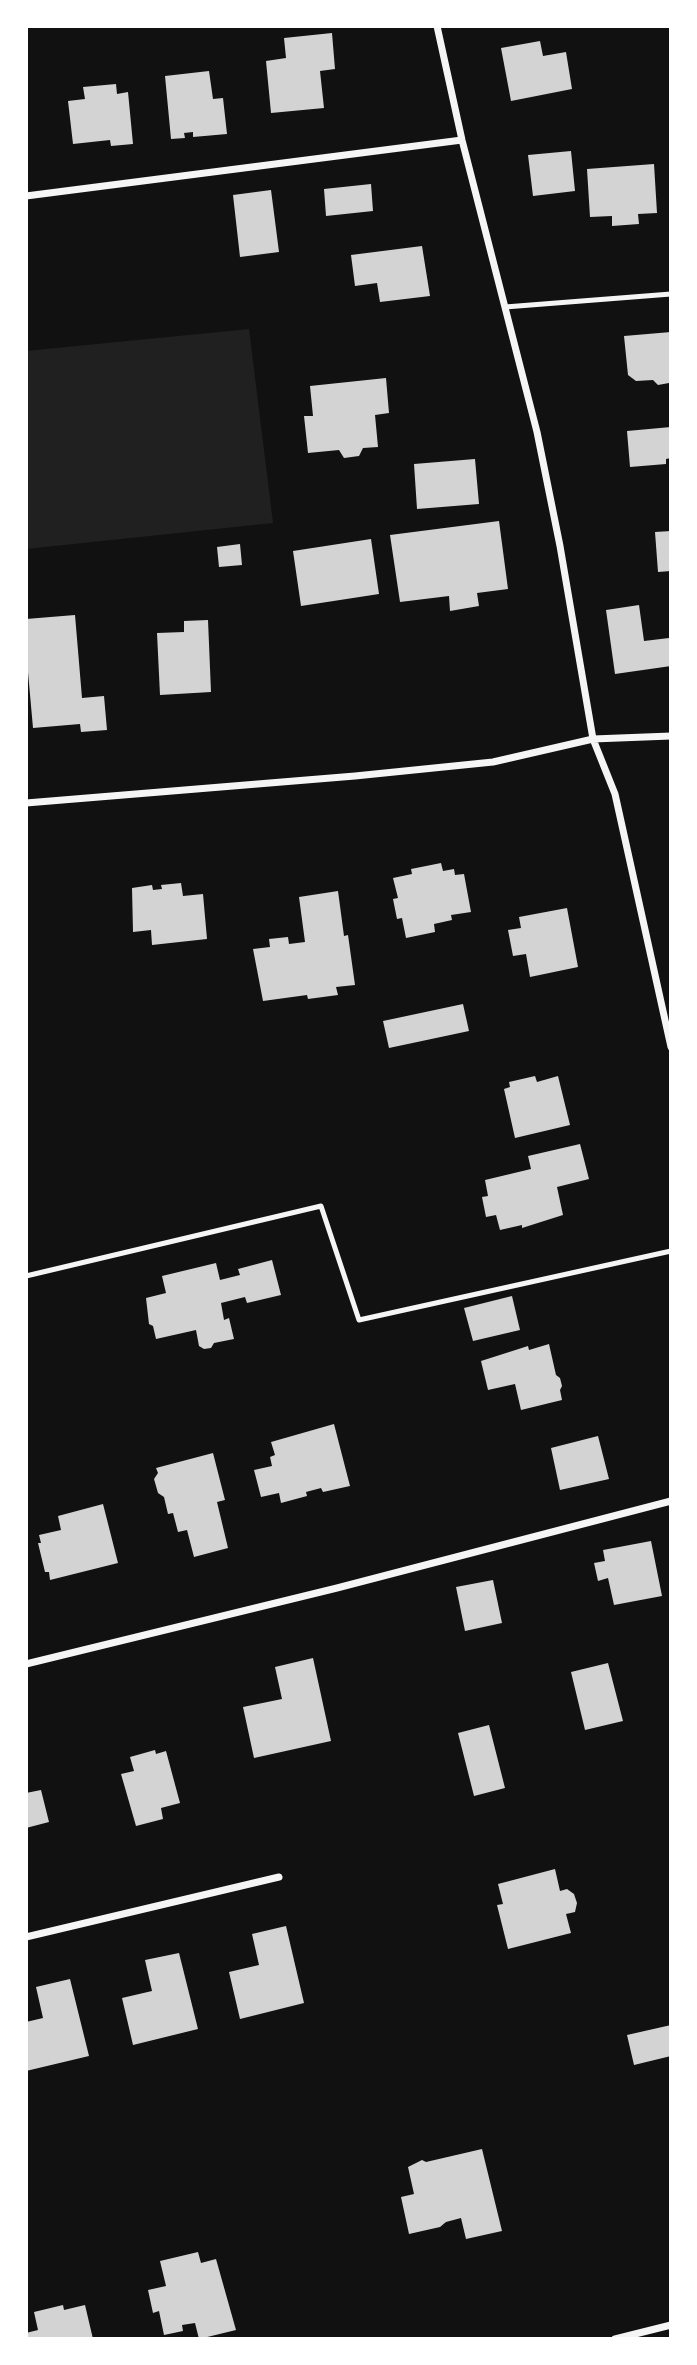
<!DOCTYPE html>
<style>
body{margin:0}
#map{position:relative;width:697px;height:2365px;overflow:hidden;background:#111;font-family:"DM Sans",sans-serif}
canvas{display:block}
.frame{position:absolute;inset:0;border:28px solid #fff;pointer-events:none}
</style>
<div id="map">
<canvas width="697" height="2365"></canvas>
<div class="frame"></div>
</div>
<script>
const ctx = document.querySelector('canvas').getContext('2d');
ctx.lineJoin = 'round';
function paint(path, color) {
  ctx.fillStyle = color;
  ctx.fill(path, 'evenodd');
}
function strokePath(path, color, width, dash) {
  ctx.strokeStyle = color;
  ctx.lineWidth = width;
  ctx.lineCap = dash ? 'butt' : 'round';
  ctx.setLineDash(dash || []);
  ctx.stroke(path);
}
const green = new Path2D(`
 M249,329L273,523L26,549V351Z`);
const building = new Path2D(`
 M332,33L335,69L320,71L324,108L271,113L266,61L286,58L284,38Z
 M540,41L543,56L566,52L572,89L511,101L501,48Z
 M209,71L213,99L223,98L227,134L193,137V132L184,133L185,138L171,139L165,76Z
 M116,84L117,94L128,92L133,144L111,146L110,140L73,144L68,101L85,99L83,87Z
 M571,151L575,191L533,196L528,155Z
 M654,164L657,213L638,214L639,224L612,226V216L590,217L587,169Z
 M371,184L373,211L326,216L324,189Z
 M271,190L279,252L240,257L233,195Z
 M422,246L430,296L380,302L377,283L355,286L351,255Z
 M671,332L669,383L658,385L653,380L636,381L628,375L624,336Z
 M386,378L389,413L375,415L378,447L363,448L359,456L344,458L339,450L308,453L304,416H313L310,386Z
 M671,427V458L666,459V464L630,467L627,431Z
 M475,459L479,504L417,509L414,464Z
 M499,521L508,589L477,593L479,606L450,611L449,596L400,602L390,535Z
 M671,531V571L658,572L655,532Z
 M371,539L379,594L301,606L293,551Z
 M240,544L242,565L219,567L217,547Z
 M639,605L644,641L669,638L671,666L615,674L606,610Z
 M75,615L82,698L104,696L107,730L81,732L80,724L33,728L26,650V619Z
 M208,620L211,692L160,695L157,633L184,632V621Z
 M441,863L443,871L454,869L455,875L464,874L471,912L451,915L452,920L434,924L435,932L406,938L402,918L397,919L393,899L398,898L393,878L412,874L411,869Z
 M181,883L183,896L203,894L207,939L152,945L151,930L133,932L132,888L152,885L153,890L162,889L161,885Z
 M338,891L344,936L348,935L355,985L336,987L338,995L308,999L307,995L263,1001L253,949L270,947L269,939L288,937L289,944L305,942L299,897Z
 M567,908L578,967L530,977L526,954L513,956L508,930L521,928L519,917Z
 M463,1004L469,1031L389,1048L383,1021Z
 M535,1076L537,1082L558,1076L570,1125L515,1138L504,1089L510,1087L509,1082Z
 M580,1144L589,1179L557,1187L563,1215L522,1228V1225L500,1230L496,1215L486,1217L482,1197L488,1196L485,1180L531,1169L528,1156Z
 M272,1260L281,1295L247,1303L245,1297L221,1303L224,1320L229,1318L234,1339L214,1343L211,1348L204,1349L199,1346L196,1330L156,1339L153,1326L149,1324L146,1298L166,1293L162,1276L216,1263L220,1280L240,1275L238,1269Z
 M512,1296L520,1330L473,1341L464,1308Z
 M549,1344L556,1375L560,1378L562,1386L560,1390L562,1400L521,1410L515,1384L488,1390L481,1361L528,1346L529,1350Z
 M334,1424L350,1486L323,1492L321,1488L306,1492L307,1496L281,1503L279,1493L261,1497L254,1470L272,1466L270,1457L275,1455L271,1442Z
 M598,1436L609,1479L560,1490L551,1448Z
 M213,1453L225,1500L217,1502L228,1548L194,1557L187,1530L178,1532L173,1513L168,1514L164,1497L158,1493L154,1479L158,1473L156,1468Z
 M103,1504L118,1563L50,1580L49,1572H45L38,1543H41L39,1535L61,1530L58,1516Z
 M651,1541L662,1596L614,1605L608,1578L598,1581L594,1563L605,1561L603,1550Z
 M493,1580L502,1623L465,1631L456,1587Z
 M313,1658L331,1741L254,1758L243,1707L282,1699L275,1667Z
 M608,1663L623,1721L585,1730L571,1672Z
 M489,1725L505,1788L474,1796L458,1733Z
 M155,1750L156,1754L166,1751L180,1803L161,1808L163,1819L136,1826L121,1774L134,1771L130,1757Z
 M41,1790L49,1822L26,1828V1793Z
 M555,1869L560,1891L567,1889L574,1894L577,1903L575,1912L566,1914L571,1933L508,1949L497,1905L503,1904L498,1884Z
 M286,1926L304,2003L240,2019L229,1972L259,1965L252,1934Z
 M179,1953L198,2029L133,2045L122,1998L152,1991L145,1960Z
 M70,1979L89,2056L26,2071V2022L43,2018L36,1987Z
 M671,2025V2056L634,2065L627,2035Z
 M482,2149L502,2231L466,2239L461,2218L446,2222L440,2227L409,2234L401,2197L414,2194L408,2167L422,2160L426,2162Z
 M198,2252L201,2263L216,2259L236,2330L199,2339L195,2323L182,2325L183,2331L164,2335L159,2311L153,2313L148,2290L166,2286L160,2261Z
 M63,2305L64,2310L85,2305L93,2339H26V2333L38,2330L34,2312Z`);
const service = new Path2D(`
 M505,307L671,294
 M26,1276L321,1206L359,1320L671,1251`);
const minor = new Path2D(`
 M437,26L462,140L537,432L560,546L593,739L615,794L671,1047
 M26,196L462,140
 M26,803L355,776L493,762L593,739L671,736
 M26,1664L337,1588L671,1501
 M26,1937L279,1877
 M615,2339L671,2325`);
paint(green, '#202020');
paint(building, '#d3d3d3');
strokePath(service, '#f5f5f5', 5);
strokePath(minor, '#f5f5f5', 7);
</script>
